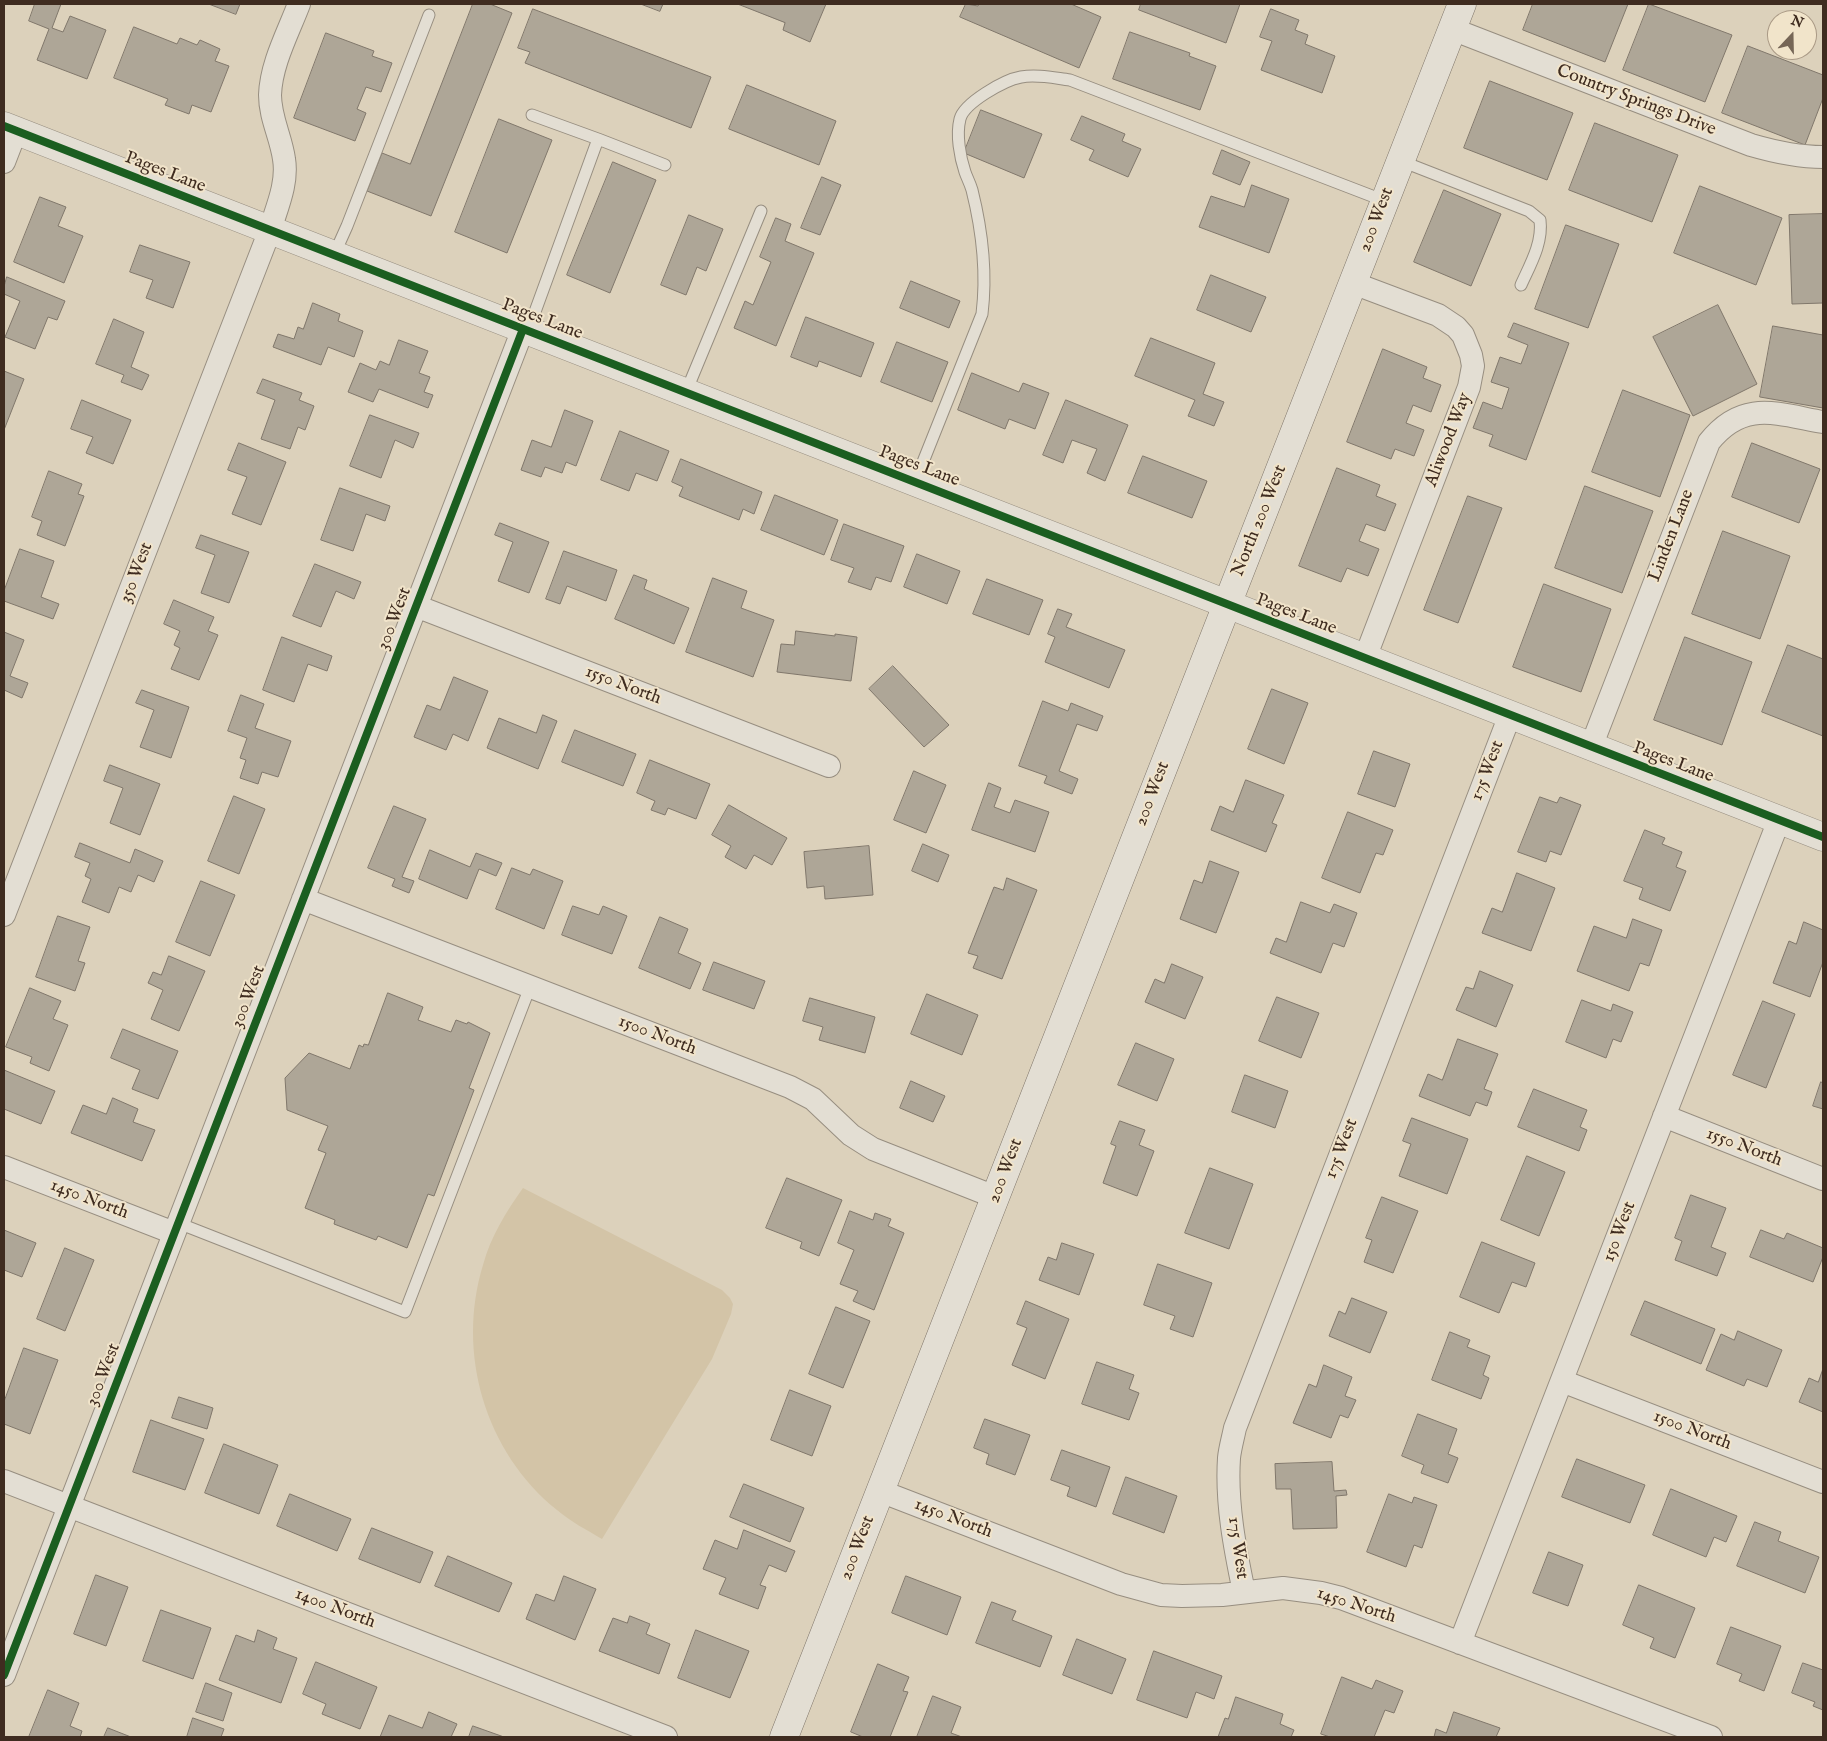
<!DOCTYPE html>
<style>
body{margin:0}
#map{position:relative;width:1827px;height:1741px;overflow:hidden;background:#dcd1bb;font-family:"IM FELL English",serif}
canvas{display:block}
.frame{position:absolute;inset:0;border:5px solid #3f2c20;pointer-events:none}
.north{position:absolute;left:1767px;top:10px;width:50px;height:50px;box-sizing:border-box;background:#f1e4ca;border:1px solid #aa9a86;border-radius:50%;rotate:21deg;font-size:14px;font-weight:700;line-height:20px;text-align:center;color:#3f2c20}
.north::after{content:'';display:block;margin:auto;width:18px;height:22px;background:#766656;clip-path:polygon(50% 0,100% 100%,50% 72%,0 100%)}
</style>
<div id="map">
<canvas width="1827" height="1741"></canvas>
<div class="frame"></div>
<div class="north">N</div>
</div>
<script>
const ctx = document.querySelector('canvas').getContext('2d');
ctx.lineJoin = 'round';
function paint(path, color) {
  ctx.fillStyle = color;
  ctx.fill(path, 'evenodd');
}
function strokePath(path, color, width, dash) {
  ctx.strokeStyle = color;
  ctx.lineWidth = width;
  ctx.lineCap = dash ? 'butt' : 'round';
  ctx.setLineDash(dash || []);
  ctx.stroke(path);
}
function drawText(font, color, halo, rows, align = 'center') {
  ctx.font = font + ' "IM FELL English",serif';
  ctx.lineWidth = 4;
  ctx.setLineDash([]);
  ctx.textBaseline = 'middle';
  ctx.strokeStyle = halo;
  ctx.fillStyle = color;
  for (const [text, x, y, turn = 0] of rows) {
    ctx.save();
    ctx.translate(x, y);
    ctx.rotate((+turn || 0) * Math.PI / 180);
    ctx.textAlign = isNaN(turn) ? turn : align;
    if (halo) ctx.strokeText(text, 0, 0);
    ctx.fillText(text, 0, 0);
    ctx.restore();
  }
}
const green = new Path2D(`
 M523,1188L722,1290L730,1298L733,1304L731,1314L712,1359L602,1539C587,1530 571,1522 557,1510C485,1452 456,1353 483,1265C491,1236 506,1212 523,1188Z`);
const building = new Path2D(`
 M35,4H61L52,28L63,32L70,16L106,30L87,79L37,60L49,29L29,21Z
 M209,4H240L236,14Z
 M473,4H490L512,13L431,216L367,191L382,153L410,164Z
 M641,4H663L660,11Z
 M738,4H826L810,42L783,30L785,23Z
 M966,4L978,6L979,4H1071L1101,17L1079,68L960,17Z
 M1141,4H1240L1226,43L1139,10Z
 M1533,4H1628L1605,62L1523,30Z
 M1649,4L1732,35L1705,102L1623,70Z
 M533,9L711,77L691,128L525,63L530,52L518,48Z
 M1271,9L1299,20L1295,30L1308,35L1305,44L1335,56L1322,93L1261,70L1272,41L1260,37Z
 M134,27L177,44L180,38L197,45L200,40L220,49L215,61L229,66L211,112L192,105L189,114L165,105L168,99L114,78Z
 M1130,32L1190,53L1189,56L1216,66L1200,110L1113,79Z
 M326,33L374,51L372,56L392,63L381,92L366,87L357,109L366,113L355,141L294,118Z
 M1748,46L1823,75V98L1805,145L1722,113Z
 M1490,81L1573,113L1547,180L1464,148Z
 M747,85L836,121L819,165L729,129Z
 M981,110L1042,134L1024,178L964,153Z
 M1082,116L1125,134L1122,141L1141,149L1128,177L1089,160L1094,150L1071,140Z
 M499,119L552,140L507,253L455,232Z
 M1595,123L1678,155L1652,222L1569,190Z
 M1222,150L1250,162L1240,185L1213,174Z
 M613,162L656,180L610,293L567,275Z
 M822,177L841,185L820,235L801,228Z
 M1252,185L1289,199L1269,253L1199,227L1211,196L1244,207Z
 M1700,186L1782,218L1756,285L1674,253Z
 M1444,190L1501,214L1471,286L1414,262Z
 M40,197L66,207L58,226L83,236L64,283L14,262Z
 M1823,214V303L1792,304L1789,215Z
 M689,215L723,229L706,271L697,267L686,295L661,285Z
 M776,218L791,224L785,241L814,253L776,346L734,328L745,301L753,305L771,262L760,257Z
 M1566,225L1619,244L1588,328L1535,309Z
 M140,245L190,262L173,308L146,298L153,280L130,272Z
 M1211,275L1266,297L1251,332L1197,310Z
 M7,277L65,301L57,320L48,317L35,349L5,337L20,301L4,294V287Z
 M911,281L960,301L949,328L900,308Z
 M313,303L340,314L338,321L363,331L354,357L328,347L321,365L273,347L278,334L294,339L298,327L303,329Z
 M1718,305L1757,384L1693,416L1653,337Z
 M806,317L874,343L861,377L819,361L817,367L791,357Z
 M114,319L144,332L131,367L149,375L142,390L121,382L124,375L96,364Z
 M1514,323L1569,343L1526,460L1489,446L1493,435L1473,428L1483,402L1502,409L1509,388L1491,382L1500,357L1521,364L1528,345L1508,337Z
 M1773,326L1823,335V408L1760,397Z
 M1151,338L1215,363L1203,394L1224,402L1214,426L1188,416L1195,400L1135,376Z
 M399,340L428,351L419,373L430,377L424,392L433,395L428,408L379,389L373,402L348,392L360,363L376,370L380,361L389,365Z
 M897,342L948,362L932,402L881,382Z
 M1383,349L1427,367L1423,378L1441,385L1431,412L1413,405L1406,423L1424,430L1414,456L1395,449L1391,459L1347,442Z
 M4,371L24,379L4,430Z
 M972,373L1019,392L1023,383L1049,393L1035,429L1009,419L1005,429L958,410Z
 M263,379L302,393L299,400L314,406L305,430L298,427L290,449L261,439L275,400L257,393Z
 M1623,390L1690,415L1660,497L1592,472Z
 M82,400L131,420L113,464L86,453L93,437L71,429Z
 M1066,400L1128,425L1105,481L1087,473L1097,449L1072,440L1063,463L1043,455Z
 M565,410L593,421L576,466L566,462L562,473L545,467L541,477L521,470L532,440L551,447Z
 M370,415L419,433L413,448L395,440L381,478L350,466Z
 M620,431L669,451L657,481L636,473L629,491L601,480Z
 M239,443L286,462L261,525L232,514L247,477L228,470Z
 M1752,443L1820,469L1799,523L1732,497Z
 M1143,456L1207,481L1192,518L1128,493Z
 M681,459L762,492L754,514L743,509L739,520L679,496L683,487L672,482Z
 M1337,468L1380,485L1376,496L1396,504L1385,531L1366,524L1359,541L1379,549L1368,576L1347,568L1341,582L1299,566Z
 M49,471L82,484L78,494L84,496L65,546L37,535L42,521L32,517Z
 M1585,486L1653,511L1622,593L1555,568Z
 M340,488L390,506L385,521L366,514L353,551L321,540Z
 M775,495L838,520L824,555L761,530Z
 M1468,496L1502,508L1458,623L1424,610Z
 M500,523L549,542L529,593L498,581L513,542L495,535Z
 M844,524L904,546L891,582L876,577L871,590L848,582L854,568L831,560Z
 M1723,531L1790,556L1760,639L1692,614Z
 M201,535L249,552L229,603L201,593L215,555L196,548Z
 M20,549L54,561L41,597L59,604L53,619L4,601V591Z
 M564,551L617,570L606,601L567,586L560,604L546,599Z
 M917,554L960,571L947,604L904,587Z
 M315,564L361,582L354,599L336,591L321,627L293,616Z
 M634,575L647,580L644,589L689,608L674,644L615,619Z
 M713,578L747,591L741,608L774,620L753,677L686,652Z
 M987,579L1043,600L1029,635L973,614Z
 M1544,584L1611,609L1581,692L1513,667Z
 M174,600L214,617L208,631L218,635L199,680L171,669L180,648L174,645L180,631L164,624Z
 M1058,609L1072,614L1066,627L1125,650L1109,688L1045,662L1055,637L1048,634Z
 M796,631L835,636V634L857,637L851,681L777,672L781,644L794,645Z
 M4,632L24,640L10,676L28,683L22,698L4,690Z
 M282,637L332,656L327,671L308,664L294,702L263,690Z
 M1685,637L1752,662L1722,745L1654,720Z
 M1788,645L1823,659V736L1762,712Z
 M893,666L949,725L924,747L869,689Z
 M454,677L488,691L468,741L453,734L446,750L414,737L427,705L440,710Z
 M1272,689L1308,703L1284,764L1248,749Z
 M142,690L189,707L171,758L140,747L154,710L136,703Z
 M241,695L264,704L255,728L291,741L278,777L262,772L258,784L240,778L246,760L240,758L247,738L228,731Z
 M1043,701L1068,711L1071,703L1103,716L1097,731L1077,724L1059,771L1078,779L1072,794L1044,783L1047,776L1019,766Z
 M543,715L557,721L538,769L487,748L499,718L536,733Z
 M575,730L636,754L623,786L562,762Z
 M1374,751L1410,764L1395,807L1358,794Z
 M650,760L710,784L696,819L668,808L665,815L651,810L655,801L637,793Z
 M110,765L160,784L140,835L110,823L123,788L104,781Z
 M914,771L946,785L926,833L894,820Z
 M1246,780L1284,795L1272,823L1277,825L1266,852L1211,830L1220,806L1233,812Z
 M989,783L1001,788L994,807L1010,813L1015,800L1049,812L1035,852L972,830Z
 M234,796L265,809L239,874L208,861Z
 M1540,797L1557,803L1560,797L1581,805L1561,855L1550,851L1546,862L1518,852Z
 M729,805L787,838L772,865L754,855L746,869L725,857L731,846L712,835Z
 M394,806L426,819L402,877L414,881L409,893L392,886L395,879L368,868Z
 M1348,812L1393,830L1383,855L1376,853L1360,893L1322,878Z
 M1645,830L1665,838L1662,844L1682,852L1676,867L1686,871L1670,911L1639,899L1643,888L1624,881Z
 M80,843L130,863L135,849L163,861L154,882L138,875L131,892L119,887L109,913L82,902L91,879L85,876L90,863L75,857Z
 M923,844L949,855L938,882L912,871Z
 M869,846L873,895L825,899L824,886L807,888L804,852Z
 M430,850L470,867L476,853L502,863L496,876L479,869L467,899L419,879Z
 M1210,861L1239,872L1216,933L1180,919L1194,880L1202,883Z
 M512,868L530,875L533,869L563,881L544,929L496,909Z
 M1517,873L1555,888L1531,951L1482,933L1492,908L1502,912Z
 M1007,878L1037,890L1002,979L973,968L978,956L968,953L994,887L1003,890Z
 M201,881L235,895L210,956L176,942Z
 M1301,902L1330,913L1334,904L1357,913L1344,947L1333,943L1321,973L1270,953L1276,938L1286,942Z
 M573,906L599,915L603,906L627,916L612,954L562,935Z
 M58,916L90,927L78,961L85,963L75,991L36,977Z
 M660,917L688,929L678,953L701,963L690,989L639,968Z
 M1633,919L1662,930L1649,966L1640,963L1629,991L1577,971L1594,926L1626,938Z
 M1804,922L1823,930V962L1810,997L1773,983L1789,941L1796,944Z
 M169,956L205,971L179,1031L151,1019L163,990L148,983L153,972L161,975Z
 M714,962L765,981L754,1009L703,990Z
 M1172,964L1203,977L1185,1019L1145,1002L1155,979L1164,983Z
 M1480,971L1513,985L1496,1027L1456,1010L1466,987L1473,989Z
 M30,988L61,1001L53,1019L68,1025L49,1071L30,1063L32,1057L6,1047Z
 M388,993L423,1007L418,1020L451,1032L456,1020L467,1024L468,1022L490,1033L469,1088L474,1090L434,1196L428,1194L407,1248L378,1236L376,1240L334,1224L335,1220L305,1208L326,1153L318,1150L328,1126L287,1110L285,1078L309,1053L350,1069L359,1045L363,1047L364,1044L368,1045Z
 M927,994L978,1015L962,1055L911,1034Z
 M1277,997L1319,1013L1301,1058L1259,1041Z
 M810,998L875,1017L865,1053L819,1040L823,1027L803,1021Z
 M1582,1000L1611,1011L1613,1004L1633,1012L1621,1042L1613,1039L1606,1058L1566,1042Z
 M1763,1001L1795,1014L1766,1088L1733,1075Z
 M123,1029L178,1051L158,1099L132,1089L140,1070L111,1058Z
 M1458,1039L1498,1054L1484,1089L1492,1092L1487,1106L1476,1102L1470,1116L1419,1096L1428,1074L1442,1080Z
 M1136,1043L1174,1059L1157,1101L1118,1085Z
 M4,1070L55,1091L41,1124L4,1109Z
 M1245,1075L1288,1091L1275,1128L1232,1112Z
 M911,1081L945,1096L933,1122L900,1108Z
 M1821,1082L1823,1083V1109L1813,1106Z
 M1534,1089L1587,1110L1580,1127L1587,1130L1579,1151L1518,1127Z
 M113,1098L138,1109L133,1122L155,1130L142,1161L71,1133L83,1105L106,1114Z
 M1412,1118L1468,1139L1447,1194L1399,1176L1411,1144L1403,1141Z
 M1120,1121L1145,1130L1139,1145L1154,1151L1137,1196L1103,1183L1116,1146L1111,1144Z
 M1527,1156L1565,1172L1539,1236L1501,1220Z
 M1210,1168L1253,1184L1229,1249L1185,1233Z
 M787,1178L842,1200L819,1256L800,1248L802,1242L766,1228Z
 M1691,1195L1726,1208L1711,1247L1726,1253L1717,1276L1675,1260L1682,1241L1675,1238Z
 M1382,1197L1418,1211L1393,1273L1364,1262L1372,1240L1366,1238Z
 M850,1211L873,1220L875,1213L891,1219L888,1226L904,1233L874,1310L853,1301L858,1291L840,1284L854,1250L838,1243Z
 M4,1230L36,1243L22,1277L4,1270Z
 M1761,1230L1784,1239L1787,1233L1823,1248V1257L1813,1282L1750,1257Z
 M1482,1242L1535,1263L1526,1287L1512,1282L1499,1313L1460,1297Z
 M1062,1243L1094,1254L1079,1295L1039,1280L1048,1257L1056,1260Z
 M65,1248L94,1260L65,1331L37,1319Z
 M1158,1264L1212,1283L1193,1337L1170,1329L1175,1316L1144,1305Z
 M1352,1298L1387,1312L1370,1353L1329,1336L1339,1311L1345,1314Z
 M1026,1301L1069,1319L1045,1379L1012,1365L1027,1328L1017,1324Z
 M1645,1301L1715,1329L1701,1364L1631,1335Z
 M836,1307L870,1321L843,1388L809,1374Z
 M1738,1331L1782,1350L1767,1387L1747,1379L1744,1386L1706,1370L1721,1334L1734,1340Z
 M1450,1332L1470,1340L1467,1347L1490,1356L1483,1375L1489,1378L1481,1399L1432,1380Z
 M24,1348L58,1360L30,1434L4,1424V1402Z
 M1097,1362L1134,1375L1129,1389L1139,1393L1129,1420L1082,1404Z
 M1324,1365L1352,1377L1345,1396L1356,1400L1348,1418L1340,1415L1331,1438L1293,1423L1309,1384L1316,1387Z
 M1823,1369V1412L1799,1402L1809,1378L1818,1382Z
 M790,1390L831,1406L812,1456L771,1440Z
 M179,1397L213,1408L207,1429L172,1418Z
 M1418,1414L1457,1429L1448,1454L1458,1458L1448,1483L1421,1473L1424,1465L1402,1456Z
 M985,1419L1030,1435L1015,1475L986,1464L989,1454L974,1448Z
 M151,1420L204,1439L185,1490L133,1472Z
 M224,1444L278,1465L259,1514L205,1493Z
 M1062,1450L1110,1467L1096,1507L1067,1496L1070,1487L1051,1480Z
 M1577,1459L1645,1485L1630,1523L1562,1497Z
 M1332,1462L1334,1491L1346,1490L1347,1495L1336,1496L1337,1528L1293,1529L1291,1489H1276L1275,1464Z
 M1126,1477L1177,1496L1164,1533L1113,1514Z
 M744,1484L804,1508L790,1542L730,1517Z
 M1671,1489L1737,1516L1726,1542L1714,1537L1706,1557L1653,1535Z
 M290,1494L351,1519L337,1551L277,1526Z
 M1389,1494L1412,1503L1414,1497L1437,1505L1422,1548L1414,1545L1406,1567L1367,1552Z
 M1755,1522L1781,1532L1778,1541L1819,1557L1805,1593L1737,1566Z
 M372,1528L433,1552L420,1583L359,1559Z
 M744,1530L795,1551L786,1572L769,1565L760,1585L766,1587L758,1609L719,1594L726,1578L703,1569L715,1540L737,1549Z
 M1549,1552L1583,1565L1568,1606L1533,1593Z
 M448,1556L512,1583L499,1612L435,1586Z
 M96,1575L128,1587L106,1646L74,1634Z
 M564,1576L596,1589L575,1640L526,1619L536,1594L554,1601Z
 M906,1576L961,1597L947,1635L892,1613Z
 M1639,1585L1695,1608L1675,1658L1650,1648L1654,1638L1623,1625Z
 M992,1602L1016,1611L1012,1620L1052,1636L1040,1667L976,1643Z
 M161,1610L211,1628L193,1679L143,1661Z
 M630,1616L650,1624L646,1634L670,1644L659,1674L599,1651L613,1618L627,1623Z
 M1731,1627L1781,1646L1764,1691L1739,1681L1742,1674L1717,1664Z
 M258,1630L277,1638L273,1649L297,1658L281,1703L219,1680L236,1635L254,1642Z
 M696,1630L749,1651L730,1698L678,1678Z
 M1077,1639L1126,1659L1112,1694L1063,1675Z
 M1154,1651L1222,1676L1214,1699L1196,1692L1187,1718L1137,1700Z
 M316,1662L377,1687L360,1729L322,1714L326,1704L303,1694Z
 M1803,1663L1823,1670V1710L1813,1706L1815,1702L1792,1693Z
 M878,1664L909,1677L903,1691L908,1692L890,1737H863L851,1732Z
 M1342,1677L1372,1689L1376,1680L1403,1691L1394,1713L1385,1710L1374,1737H1330L1321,1734Z
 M206,1683L232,1693L223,1721L196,1712Z
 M48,1690L79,1703L70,1726L82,1731L80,1737H29Z
 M933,1696L961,1707L951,1733L962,1737H917Z
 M1236,1697L1283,1714L1280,1724L1294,1730L1291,1737H1218L1225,1718L1228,1719Z
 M429,1712L457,1724L451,1737H380L389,1715L422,1728Z
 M1454,1712L1500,1728L1496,1737H1434L1436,1729L1446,1733Z
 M193,1718L224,1729L221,1737H187Z
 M473,1726L504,1737H469Z
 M108,1728L131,1737H104Z`);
const service = new Path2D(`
 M598,139L665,165
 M1401,161L1529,211L1540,220C1543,243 1530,265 1521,285
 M334,255L347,226L429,15
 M528,331L598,139L532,115
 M686,392L761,211
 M915,482L982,314C987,273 982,230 972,190C970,183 967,178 965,172C960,157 956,135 960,119C964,103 1004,80 1021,77C1037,74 1054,78 1070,80L1385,201
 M178,1223L405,1312L530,987`);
const minor = new Path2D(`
 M1452,29L1751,145C1775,152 1798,157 1823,157
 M4,162L16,131
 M1353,283L1438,315L1456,327L1463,335L1471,355L1473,366L1469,387L1365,658
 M416,606L829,766
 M1591,747L1709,442C1743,399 1777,414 1823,422
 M303,899L790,1087L813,1099L851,1135L873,1149L995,1197
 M4,915L270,230C277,207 288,183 284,159C281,137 270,118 270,95C271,64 288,33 299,4
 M1664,1116L1823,1179
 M4,1167L174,1233
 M1562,1381L1823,1482
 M4,1481L666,1737
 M880,1491L1121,1584L1161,1595L1182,1596L1222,1595L1283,1588L1321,1593L1341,1598L1711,1737
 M1244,1592C1235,1549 1226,1503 1229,1458C1230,1448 1233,1438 1235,1428L1510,715
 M1460,1643L1779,820
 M4,1675L523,329`);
const tertiary = new Path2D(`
 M4,126L1823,837`);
const secondary = new Path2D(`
 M784,1737L1462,4`);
const cycleway = new Path2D(`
 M4,126L1823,837
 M4,1675L523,329`);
const streetNames = [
 ["Country Springs Drive",1636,101,21],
 ["Pages Lane",165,173,21],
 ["200 West",1377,220,-69],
 ["Pages Lane",542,320,21],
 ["Aliwood Way",1449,440,-69],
 ["Pages Lane",919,467,21],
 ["North 200 West",1260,521,-68],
 ["Linden Lane",1672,536,-69],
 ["350 West",137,573,-69],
 ["Pages Lane",1296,615,21],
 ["300 West",395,619,-69],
 ["1550 North",623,686,21],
 ["Pages Lane",1673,763,21],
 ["175 West",1488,771,-69],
 ["200 West",1153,794,-69],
 ["300 West",249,997,-69],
 ["1500 North",657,1036,21],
 ["1550 North",1744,1148,21],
 ["175 West",1342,1149,-69],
 ["200 West",1006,1171,-69],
 ["1450 North",89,1200,21],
 ["150 West",1620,1232,-69],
 ["300 West",104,1375,-69],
 ["1500 North",1692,1431,21],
 ["1450 North",953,1519,21],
 ["200 West",858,1548,-69],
 ["175 West",1237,1548,82],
 ["1450 North",1356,1606,18],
 ["1400 North",335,1609,21]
];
paint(green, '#d3c4a7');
paint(building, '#aea697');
strokePath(building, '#80776b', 1);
strokePath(service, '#978e80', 13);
strokePath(minor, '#978e80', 24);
strokePath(tertiary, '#978e80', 29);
strokePath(secondary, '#80776b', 29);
strokePath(service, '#e3ded3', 11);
strokePath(minor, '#e3ded3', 22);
strokePath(tertiary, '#e3ded3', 28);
strokePath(secondary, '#e3ded3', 28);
strokePath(cycleway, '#1b5e20', 8);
drawText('18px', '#3f2c20', '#f1e4ca', streetNames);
</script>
